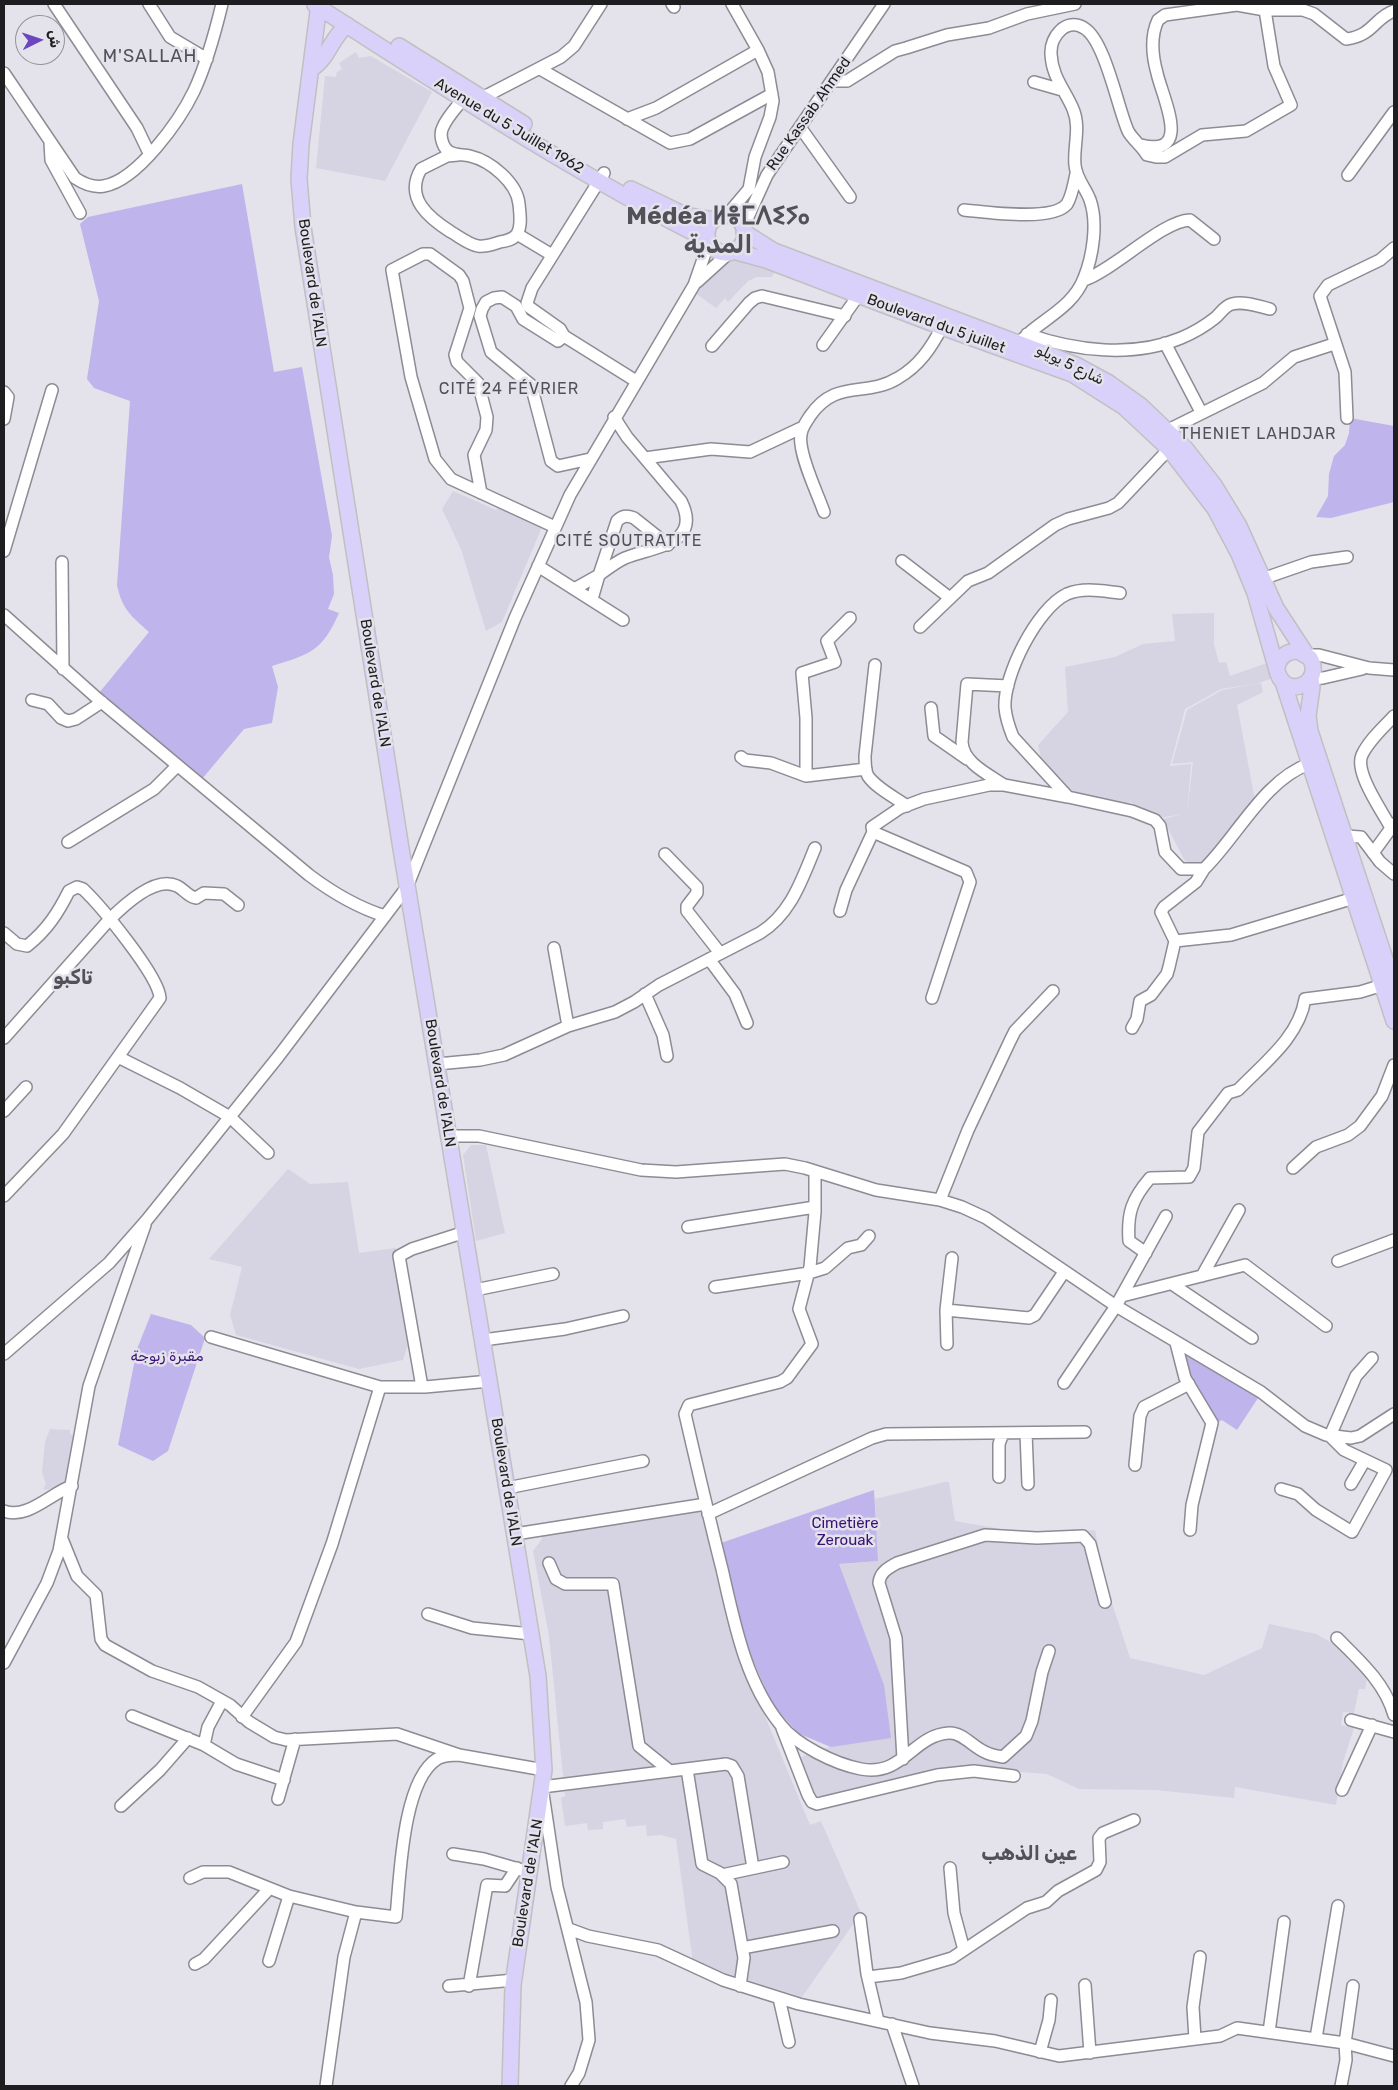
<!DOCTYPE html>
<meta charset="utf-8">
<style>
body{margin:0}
#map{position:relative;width:1398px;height:2090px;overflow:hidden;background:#e4e2eb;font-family:Rubik,"Noto Sans Arabic",sans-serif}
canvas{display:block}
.frame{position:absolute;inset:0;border:5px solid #1e1d20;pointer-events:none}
.north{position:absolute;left:15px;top:15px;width:50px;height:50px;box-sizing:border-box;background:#e4e2eb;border:1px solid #95939a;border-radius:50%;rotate:86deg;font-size:14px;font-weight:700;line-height:20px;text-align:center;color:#1e1d20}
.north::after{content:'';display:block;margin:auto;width:18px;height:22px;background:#6c46be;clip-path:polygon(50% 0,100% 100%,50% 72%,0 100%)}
</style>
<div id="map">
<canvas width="1398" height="2090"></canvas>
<div class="frame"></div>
<div class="north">ش</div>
</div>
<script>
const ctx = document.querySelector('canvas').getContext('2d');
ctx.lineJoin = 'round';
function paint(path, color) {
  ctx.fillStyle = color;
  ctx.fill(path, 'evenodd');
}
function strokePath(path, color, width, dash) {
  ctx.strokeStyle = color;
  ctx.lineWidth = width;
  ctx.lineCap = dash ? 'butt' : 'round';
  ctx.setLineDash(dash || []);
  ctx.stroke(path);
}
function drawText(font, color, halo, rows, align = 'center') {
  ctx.font = font + ' Rubik,"Noto Sans Arabic","Noto Sans Tifinagh",sans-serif';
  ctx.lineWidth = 5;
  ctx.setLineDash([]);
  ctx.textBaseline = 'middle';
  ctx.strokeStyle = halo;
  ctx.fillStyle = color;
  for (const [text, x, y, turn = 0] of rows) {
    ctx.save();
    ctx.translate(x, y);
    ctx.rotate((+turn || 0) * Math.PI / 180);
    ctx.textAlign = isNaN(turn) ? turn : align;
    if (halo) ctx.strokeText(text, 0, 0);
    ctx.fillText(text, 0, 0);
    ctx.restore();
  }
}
const built = new Path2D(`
 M356,52L359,58L371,56L432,92L385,181L316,168L325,76L336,77L337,72L342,69L339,63Z
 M740,259L776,269L772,277H757L748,281L728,302L725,298L716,308L695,293L709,274L725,263Z
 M453,491L496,510L500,506L542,527L502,622L486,631L461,549L442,509Z
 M1214,613V644L1219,663L1226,662L1230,676L1267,663L1271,679L1255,684L1221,689L1185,709L1170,766L1191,764L1187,814L1193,762L1172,764L1187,710L1222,690L1261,683L1263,692L1237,705L1255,800L1213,855L1200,865L1185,861L1163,819L1183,814L1159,818L1137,809L1131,802L1118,806L1072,793L1044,771L1038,745L1068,712L1065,667L1115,657L1143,644L1175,641L1172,614Z
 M471,1145H486L505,1233L476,1241L463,1155Z
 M288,1169L310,1184L348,1182L359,1253L396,1248L409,1342L403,1360L359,1369L236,1335L230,1315L242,1267L209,1259Z
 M50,1429L70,1430V1434L73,1435L70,1458L72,1461L66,1484L46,1490L43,1489L46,1484L42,1472L45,1442Z
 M945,1482H949L955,1521L1041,1536L1095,1530L1106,1585L1130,1658L1204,1675L1262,1648L1269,1624L1316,1634L1347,1651V1659L1368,1674L1365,1689H1359L1354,1713L1343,1712L1341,1725L1354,1728L1343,1762L1336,1805L1235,1787L1234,1798L1156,1790L1079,1789L1047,1774L970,1768L813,1799L798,1759L809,1753L830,1747L798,1733L750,1653L727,1574L877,1561L875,1499Z
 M701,1510L719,1587L746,1670L810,1825L821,1821L861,1913L802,1997L693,1963L676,1839L661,1835L647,1836L646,1825L627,1827L625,1819L603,1822V1829L588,1830L587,1823L565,1826L561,1798L565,1796L549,1636L533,1551L542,1539L541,1534Z`);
const green = new Path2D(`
 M242,184L274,372L302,367L332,536L329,557L333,575L334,594L328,609L339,613C322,651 311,654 272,666L278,687L272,723L244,729L202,779L99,693L149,632C131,616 122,609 117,585L130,401L94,388L87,379L99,301L80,224L88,217Z
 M1350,418L1394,426V502L1331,518L1316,517L1328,496L1329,474L1334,456L1345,445L1349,433Z
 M151,1314L191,1325L205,1338L168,1451L153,1461L118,1445L137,1349Z
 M1185,1352L1260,1395L1237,1430L1222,1420L1217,1423L1188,1376L1183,1356Z
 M874,1490L878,1561L839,1564L884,1685L891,1738L831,1747L798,1733L772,1704L750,1653L727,1574L721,1543Z`);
const minor = new Path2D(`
 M54,4L137,128L149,153
 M149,4L170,37L207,59
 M672,4L674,7
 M540,69L670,143L690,139L772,94
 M4,73L75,178C84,184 93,188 104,186C138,180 180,120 194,91C207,63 215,33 222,4
 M832,81H847L895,51L906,48L947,35L989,28L1027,14L1075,4
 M1034,82L1062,90
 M482,98L561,57L574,46L601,4
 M627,119L656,108L758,50
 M800,127L850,197
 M50,142L51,160L80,213
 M1141,145C1194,158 1162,97 1157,73C1152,55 1150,37 1158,20L1165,15L1237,5L1265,10H1303L1314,14L1346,39C1373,36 1375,17 1394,11
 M458,155L447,156L421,169C404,198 429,218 451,232C460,237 468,244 478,246C486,247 493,244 500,242C506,241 513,240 517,234C522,226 520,214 519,204C517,183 491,161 470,156C463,154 455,156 448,151C442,146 439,134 443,127C447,117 456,108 463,99
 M604,173L532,288L527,303L529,307L560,329L564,336L636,381
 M1348,175L1394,112
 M964,210C986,212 1053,222 1067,204C1072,196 1074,183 1076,174
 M727,215L749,189L755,157L770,117L773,101L768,72L758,50L732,4
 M743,228L767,175L884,4
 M517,234L552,255
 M1084,280C1115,269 1162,221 1190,220L1214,239
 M697,282L730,252
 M1027,334C1075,351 1133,358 1181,338C1193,333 1205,326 1215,318C1221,313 1224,306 1232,304C1244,301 1258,306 1270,309
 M564,336L558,341L523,319L516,306L502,297L494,298L486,302L482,309L480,316L491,352L531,385L551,461L558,466L590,459
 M1165,343L1201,412
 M823,345L858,296
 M712,346L749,303L755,298L762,296L845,316
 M1014,349C1034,321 1071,312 1084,278C1093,256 1098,222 1090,200C1086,188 1076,179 1075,165C1073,147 1081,128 1073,109C1065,90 1052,77 1051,54C1050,37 1066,17 1084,28C1105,40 1118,109 1128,131C1132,139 1142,146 1147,155L1156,157H1165L1202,135L1246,131L1291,105L1274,66L1265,10
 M4,392L8,397L4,419
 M1347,418L1345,372L1320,296L1328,285L1380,260L1394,248
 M1168,430L1263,383L1294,357L1334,344
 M645,458L711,449L750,452L801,428
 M481,493L474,455L486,430L487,417L478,383L457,362L455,355L470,308L463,281L459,275L430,254H423L392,270L411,377L435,459L451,479L555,527
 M824,512C817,492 803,464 801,444C799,432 804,425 810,416C836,378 866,398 898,378C919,366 931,348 942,327
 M4,551L52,390
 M902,561L950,598
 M62,562L63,669
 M538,566L623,620
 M599,575C607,569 616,562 625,558C652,547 703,545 681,501L627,437L614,417
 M599,575L617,521C622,516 626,515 634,518L668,545
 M1262,579L1311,562L1347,557
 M574,589L599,575L592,599
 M1120,593C1102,591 1084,587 1067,594C1037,608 1003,676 1005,708C1006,718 1009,727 1013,737L1068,797L1132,811L1155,820L1160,826L1165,852L1181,869H1204C1237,837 1264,780 1309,764
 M4,615L98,699L309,875C333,893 356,907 385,916
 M920,627L968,581L988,573L1055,525L1068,519L1109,508L1118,503L1169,449
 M1307,655H1319L1369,668L1394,670
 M875,665L865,756C865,763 865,771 868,776C876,788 896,798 907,806
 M1311,679L1323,678L1362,669
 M32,700L48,704L61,718L68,721L76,719L102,702
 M931,708L934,736L967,759
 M741,757L745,760L771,763L806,776L866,769
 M806,776V718L802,673L835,662L827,641L850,618
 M1004,785C988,774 963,763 962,742L967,684L1008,686
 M1391,828C1382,811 1354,772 1362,755C1369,740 1383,728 1394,716
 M1346,836L1361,837L1380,862L1394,874
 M68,842L154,789L177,766
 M1373,853L1394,824
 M665,854L697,887V893L687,906V911L720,953
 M840,911L846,890L873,832
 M4,933L17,944L27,946C47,930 58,913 69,891L77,887L83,889C100,905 159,976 160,998L63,1134L4,1196
 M1175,941L1231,935L1354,898
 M554,948L568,1026
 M709,959L735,994L747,1023
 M645,994L663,1035L667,1056
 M932,998L970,882L966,872L873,832L872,827L900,808L924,799L989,785H1004L1068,797
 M1132,1028L1137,1019L1140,1001L1151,995L1167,974L1169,967L1175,941L1161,912L1164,907L1196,882L1204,869
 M4,1038L109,920C122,907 155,875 177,886C184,889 187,896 196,898L204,893L224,894L238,905
 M118,1057L180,1088L230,1117L268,1153
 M437,1064L480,1060L504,1055L568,1026L615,1012L634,1002L659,985L760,933C791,914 802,879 815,848
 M4,1111L26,1087
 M449,1136H479L641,1170L676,1172L785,1164L805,1168L876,1190L940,1200L962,1207L986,1218L1116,1306L1261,1392L1305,1426L1326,1435L1351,1438L1360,1436L1394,1414
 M1293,1168L1316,1147L1348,1135L1360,1126L1382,1096L1394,1065
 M815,1172V1212L810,1267L799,1309L812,1344L787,1378L780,1382L689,1405L685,1414C697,1466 709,1518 722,1569C734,1621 745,1681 780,1724C796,1745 835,1764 861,1769C903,1777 913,1735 949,1733C962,1732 973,1747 985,1752C990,1755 997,1756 1003,1757L1026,1736L1032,1721L1042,1672L1049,1651
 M940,1200L968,1130L1010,1041L1015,1031L1053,991
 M688,1227L815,1207
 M1146,1253L1129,1241C1127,1213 1132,1199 1150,1178L1189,1177L1194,1168L1198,1132L1228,1093L1238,1090C1264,1063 1299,1037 1305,999L1360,992L1383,985
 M1338,1261L1394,1240
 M1202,1276L1239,1210
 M1172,1284L1252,1338
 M715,1287L809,1273L825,1268L848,1248L861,1245L869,1236
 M475,1290L553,1274
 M1122,1296L1245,1265L1326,1326
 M946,1310L1029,1318L1035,1315L1064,1272
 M211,1337L380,1387H425L490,1381
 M483,1340L565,1329L623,1316
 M1176,1343L1185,1378L1212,1423L1192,1505L1190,1530
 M947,1344L946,1310L952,1258
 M4,1354L109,1263L146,1221L278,1057L407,887L515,618L570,495L694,285L709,242
 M1064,1383L1116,1306L1166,1216
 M422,1387L399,1256L412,1249L465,1232
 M1026,1433L1028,1484
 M1135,1465L1140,1416L1144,1407L1189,1384
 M999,1477V1444L1003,1433
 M1351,1484L1365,1460
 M507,1488L643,1461
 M1281,1489L1298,1494L1316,1510L1352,1532L1386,1470L1344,1450L1330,1436L1356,1376L1372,1358
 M4,1511C27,1520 51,1493 72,1486
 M708,1514L872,1438L886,1434L1085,1432
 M515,1534L706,1504
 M62,1539L77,1576L96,1595L101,1639L105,1645L152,1671L198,1687L230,1705L249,1722L274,1737L286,1740L397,1734L459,1755
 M549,1563L556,1579L565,1584H613L639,1746L670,1771
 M428,1614L472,1628L531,1634
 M1337,1638C1360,1661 1385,1683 1394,1715
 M4,1663L47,1583L59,1551L89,1386L145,1225
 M132,1716L204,1745L236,1764L284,1780
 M242,1717L296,1642L332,1544L380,1387
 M1351,1720L1394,1732
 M782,1728L808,1795L812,1802L817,1804L937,1775L974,1771L1014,1776
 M204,1745L208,1727L222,1701
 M903,1759L896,1638L879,1583C880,1572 888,1568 897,1563L985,1535L1037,1538L1083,1536L1090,1544L1105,1602
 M687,1769L702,1864L720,1873L731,1884L744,1958L740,1986
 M1342,1790L1372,1725
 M278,1799L295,1739
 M121,1806L160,1770L188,1738
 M453,1854L484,1859L522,1870
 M950,1868L954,1913L964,1950
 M722,1875L783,1862
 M190,1878L203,1872H229L289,1896L356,1912L396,1917C400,1879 402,1781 437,1759C444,1755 451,1755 459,1755L544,1770
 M860,1919L867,1974L878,2021
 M569,1929L588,1936L658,1950L723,1980L799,2004L930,2033L995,2041L1059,2056L1220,2036L1237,2028L1345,2043L1394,2056
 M742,1948L833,1931
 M269,1961L289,1896
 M195,1964L204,1959L269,1889
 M868,1977L901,1973L952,1958L1027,1908L1046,1902L1058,1891L1096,1870L1100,1862L1099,1838L1103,1833L1134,1820
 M1085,1985L1090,2053
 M449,1986L514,1980
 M469,1986L487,1885L505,1886L517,1868
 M779,1998L789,2042
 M892,2024L913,2086
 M1269,2032L1284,1922
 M1316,2038L1338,1906
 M1195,2039L1193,2007L1200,1957
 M1040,2052L1049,2020L1051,2000
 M326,2086L344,1957L356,1912
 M571,2086L579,2073L589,2040L586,2002L557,1887L542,1787L726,1764L732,1766L738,1776L753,1868
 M1341,2086L1346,2060L1345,2043L1353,1986`);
const major = new Path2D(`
 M319,4L301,144L299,179L303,227L402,855L538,1676L544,1770L513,1985L510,2086
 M315,5C444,87 572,172 708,240
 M399,46L524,124
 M311,69C328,59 331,38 347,25
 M631,189L685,215L714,220
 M707 234a19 19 0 1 1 38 0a19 19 0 1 1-38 0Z
 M744,232L774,251L1076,365L1109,383L1140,405L1185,448L1214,485L1239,526L1276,608L1306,654
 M733,251L766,260L942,327L1072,374L1124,407L1169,449L1215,509L1239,554L1255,593L1278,674C1288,700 1324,682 1310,658L1298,651C1286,651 1278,658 1277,669
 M1311,679L1312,687L1308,716L1310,731L1394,986
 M1283,682L1394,1021`);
const streetNames = [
 ["Rue Kassab Ahmed",809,114,-55],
 ["Avenue du 5 Juillet 1962",509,126,31],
 ["Boulevard de l'ALN",312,283,82],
 ["Boulevard du 5 juillet",936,324,20],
 ["شارع 5 يويلو",1070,365,26],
 ["Boulevard de l'ALN",375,683,81],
 ["Boulevard de l'ALN",440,1083,81],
 ["Boulevard de l'ALN",506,1482,81],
 ["Boulevard de l'ALN",528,1883,-81]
];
const parkNames = [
 ["مقبرة زبوجة",167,1357],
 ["Cimetière",845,1524],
 ["Zerouak",845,1541]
];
const neighbourhoodNames = [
 ["CITÉ 24 FÉVRIER",509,389],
 ["THENIET LAHDJAR",1258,434],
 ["CITÉ SOUTRATITE",629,541]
];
const quarterNames = [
 ["M'SALLAH",150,57]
];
const districtNames = [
 ["تاكبو",73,978],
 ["عين الذهب",1029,1854]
];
const townNames = [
 ["Médéa ⵍⴻⵎⴷⵉⵢⴰ",718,217],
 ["المدية",718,246]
];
paint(built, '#d6d4e3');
paint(green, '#bfb4eb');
strokePath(minor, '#8d8b93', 14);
strokePath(major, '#c0c0c1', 18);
strokePath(minor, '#fff', 11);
strokePath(major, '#d9d1fa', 15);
drawText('15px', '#1e1d20', '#e4e2eb', streetNames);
drawText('15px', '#3a1276', '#e4e2eb', parkNames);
ctx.letterSpacing = '1px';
drawText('16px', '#525158', '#e4e2eb', neighbourhoodNames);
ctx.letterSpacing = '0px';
ctx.letterSpacing = '1px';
drawText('18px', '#525158', '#e4e2eb', quarterNames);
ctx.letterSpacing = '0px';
drawText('bold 20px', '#525158', '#e4e2eb', districtNames);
drawText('bold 25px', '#525158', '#e4e2eb', townNames);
</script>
